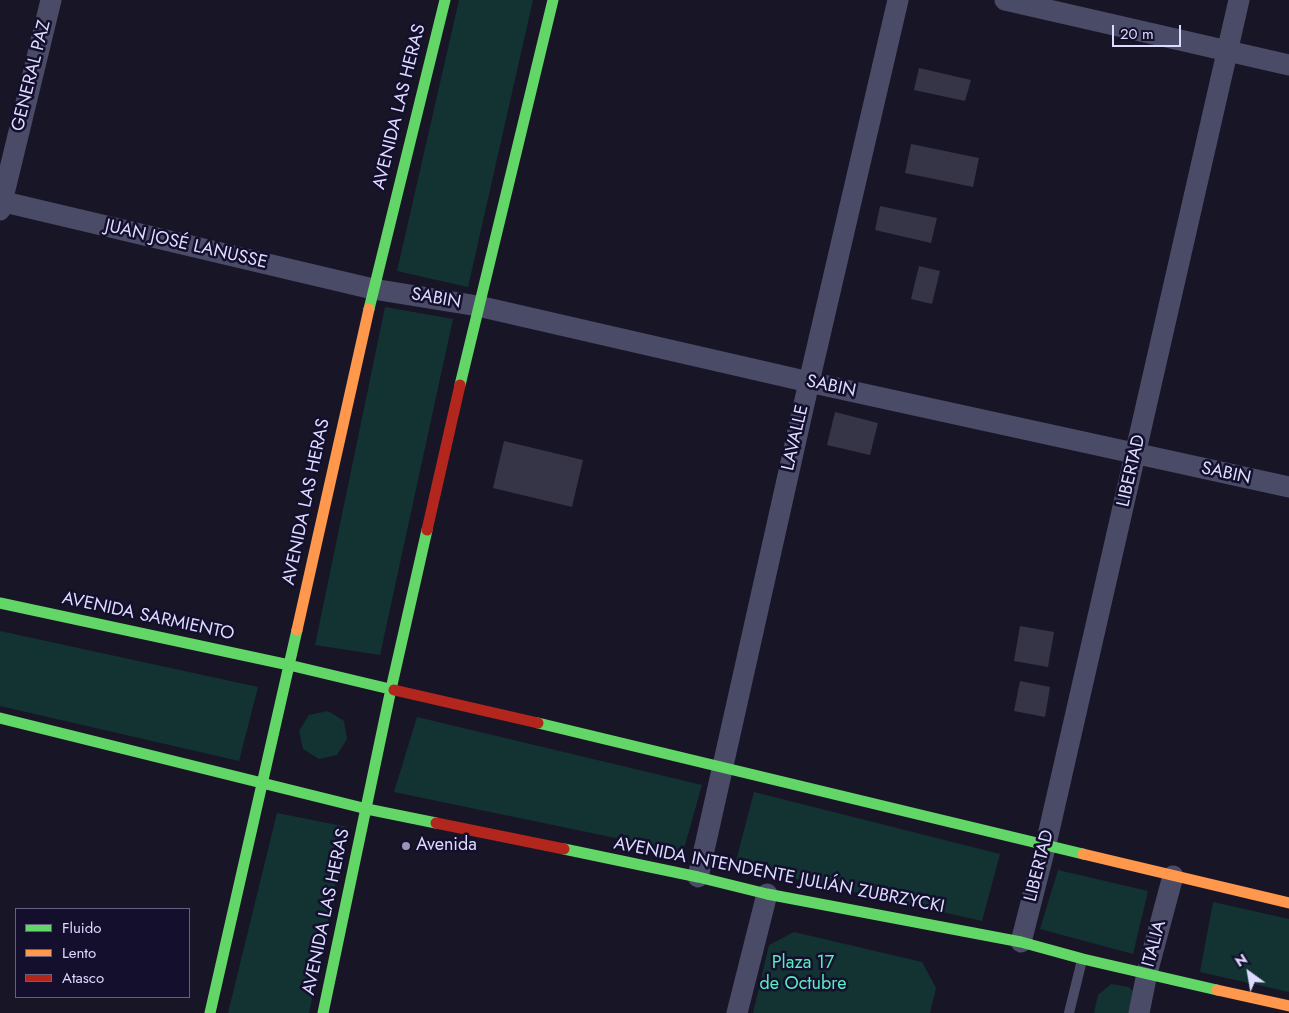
<!DOCTYPE html>
<meta charset="utf-8">
<style>
body{margin:0}
#map{position:relative;width:1289px;height:1013px;overflow:hidden;background:#181626;font-family:Jost,sans-serif}
canvas{display:block}
.legend{position:absolute;left:15px;top:908px;width:175px;height:90px;box-sizing:border-box;background:#130f2d;border:1px solid #646181;margin:0;padding:6px 9px;list-style:none;font-size:15px;color:#dddbff}
.legend li{display:flex;align-items:center;gap:10px;height:25px}
.legend b{width:25px;border:1px solid #646181}
.north{position:absolute;left:1224px;top:948px;width:50px;height:50px;-webkit-text-stroke:4px #130f2d;paint-order:stroke;rotate:328deg;font-size:14px;font-weight:700;line-height:20px;text-align:center;color:#dddbff}
.north::after{content:'';display:block;margin:auto;width:18px;height:22px;background:#dddbff;clip-path:polygon(50% 0,100% 100%,50% 72%,0 100%)}
.scale{position:absolute;left:1112px;top:25px;width:69px;height:22px;box-sizing:border-box;border:2px solid #dddbff;border-top:0;padding-left:6px;font-size:15px;line-height:18px;white-space:nowrap;color:#dddbff;-webkit-text-stroke:4px #130f2d;paint-order:stroke}
</style>
<div id="map">
<canvas width="1289" height="1013"></canvas>
<ul class="legend">
<li><b style="height:6px;background:#63d668"></b>Fluido</li>
<li><b style="height:6px;background:#ff974d"></b>Lento</li>
<li><b style="height:6px;background:#b3261e"></b>Atasco</li>
</ul>
<div class="north">N</div>
<div class="scale">20 m</div>
</div>
<script>
const ctx = document.querySelector('canvas').getContext('2d');
ctx.lineJoin = 'round';
function paint(path, color) {
  ctx.fillStyle = color;
  ctx.fill(path, 'evenodd');
}
function strokePath(path, color, width, dash) {
  ctx.strokeStyle = color;
  ctx.lineWidth = width;
  ctx.lineCap = dash ? 'butt' : 'round';
  ctx.setLineDash(dash || []);
  ctx.stroke(path);
}
function drawText(font, color, halo, rows, align = 'center') {
  ctx.font = font + ' Jost,sans-serif';
  ctx.lineWidth = 5;
  ctx.setLineDash([]);
  ctx.textBaseline = 'middle';
  ctx.strokeStyle = halo;
  ctx.fillStyle = color;
  for (const [text, x, y, turn = 0] of rows) {
    ctx.save();
    ctx.translate(x, y);
    ctx.rotate((+turn || 0) * Math.PI / 180);
    ctx.textAlign = isNaN(turn) ? turn : align;
    if (halo) ctx.strokeText(text, 0, 0);
    ctx.fillText(text, 0, 0);
    ctx.restore();
  }
}
const green = new Path2D(`
 M459,0H533L468,287L397,271Z
 M385,307L453,319L380,655L315,645Z
 M0,631L258,687L239,761L0,706Z
 M328,711L344,721L347,739L337,755L319,759L303,749L299,731L309,715Z
 M417,717L702,785L683,852L394,792Z
 M754,792L1000,854L982,921L735,865Z
 M277,813L347,827L309,1013H228Z
 M1058,870L1148,891L1133,954L1040,929Z
 M1213,902L1289,919V992L1200,972Z
 M794,932L922,962L936,988L930,1013H753L769,945Z
 M1111,984L1129,987L1142,1001L1139,1013H1094L1098,995Z`);
const building = new Path2D(`
 M919,68L971,80L965,101L914,90Z
 M911,144L979,158L973,187L905,173Z
 M880,206L937,218L931,243L875,230Z
 M919,266L940,271L932,304L911,299Z
 M835,412L878,423L870,455L827,445Z
 M504,441L583,460L572,507L493,488Z
 M1020,626L1054,632L1048,667L1014,661Z
 M1020,681L1050,687L1045,717L1014,711Z`);
const lane = new Path2D(`
 M1069,1013L1082,960`);
const street = new Path2D(`
 M1005,0L1289,65
 M0,201L373,289L478,306L809,382L1289,487
 M0,210L51,0
 M698,877L809,382L898,0
 M1021,942L1046,844L1239,0
 M737,1013L767,894
 M1139,1013L1147,973L1173,876`);
const fast = new Path2D(`
 M369,309L445,0
 M460,385L553,0
 M0,603L289,665L394,690
 M0,718L367,809L436,823
 M538,723L1083,854
 M564,849L698,877L767,894L1021,942L1083,959L1217,990
 M210,1013L297,630
 M323,1013L391,689L427,530`);
const slow = new Path2D(`
 M297,630L369,309
 M1083,854L1289,903
 M1217,990L1289,1006`);
const jam = new Path2D(`
 M427,530L460,385
 M394,690L538,723
 M436,823L564,849`);
const markers = [
 [406,846,5,"#9896b3"]
];
const streetNames = [
 ["GENERAL PAZ",32,76,-76],
 ["AVENIDA LAS HERAS",400,107,-76],
 ["JUAN JOSÉ LANUSSE",186,245,13],
 ["SABIN",436,299,10],
 ["SABIN",831,387,12],
 ["LAVALLE",796,438,-77],
 ["LIBERTAD",1132,471,-77],
 ["SABIN",1226,474,12],
 ["AVENIDA LAS HERAS",307,502,-78],
 ["AVENIDA SARMIENTO",148,617,12],
 ["LIBERTAD",1040,866,-76],
 ["AVENIDA INTENDENTE JULIÁN ZUBRZYCKI",779,876,11],
 ["AVENIDA LAS HERAS",327,912,-78],
 ["ITALIA",1155,944,-75]
];
const poiNames = [
 ["Avenida",416,846]
];
const parkNames = [
 ["Plaza 17",803,964],
 ["de Octubre",803,985]
];
paint(green, '#123332');
paint(building, '#363447');
strokePath(lane, '#4a4b67', 10);
strokePath(street, '#4a4b67', 21);
strokePath(fast, '#63d668', 11);
strokePath(slow, '#ff974d', 11);
strokePath(jam, '#b3261e', 11);
for (const [x, y, r, color] of markers) {
  const dot = new Path2D();
  dot.arc(x, y, r, 0, 2 * Math.PI);
  ctx.fillStyle = color;
  ctx.fill(dot);
  strokePath(dot, '#130f2d', 2);
}
drawText('18px', '#dddbff', '#130f2d', streetNames);
drawText('18px', '#dddbff', '#130f2d', poiNames, 'left');
drawText('18px', '#5bebc0', '#130f2d', parkNames);
</script>
